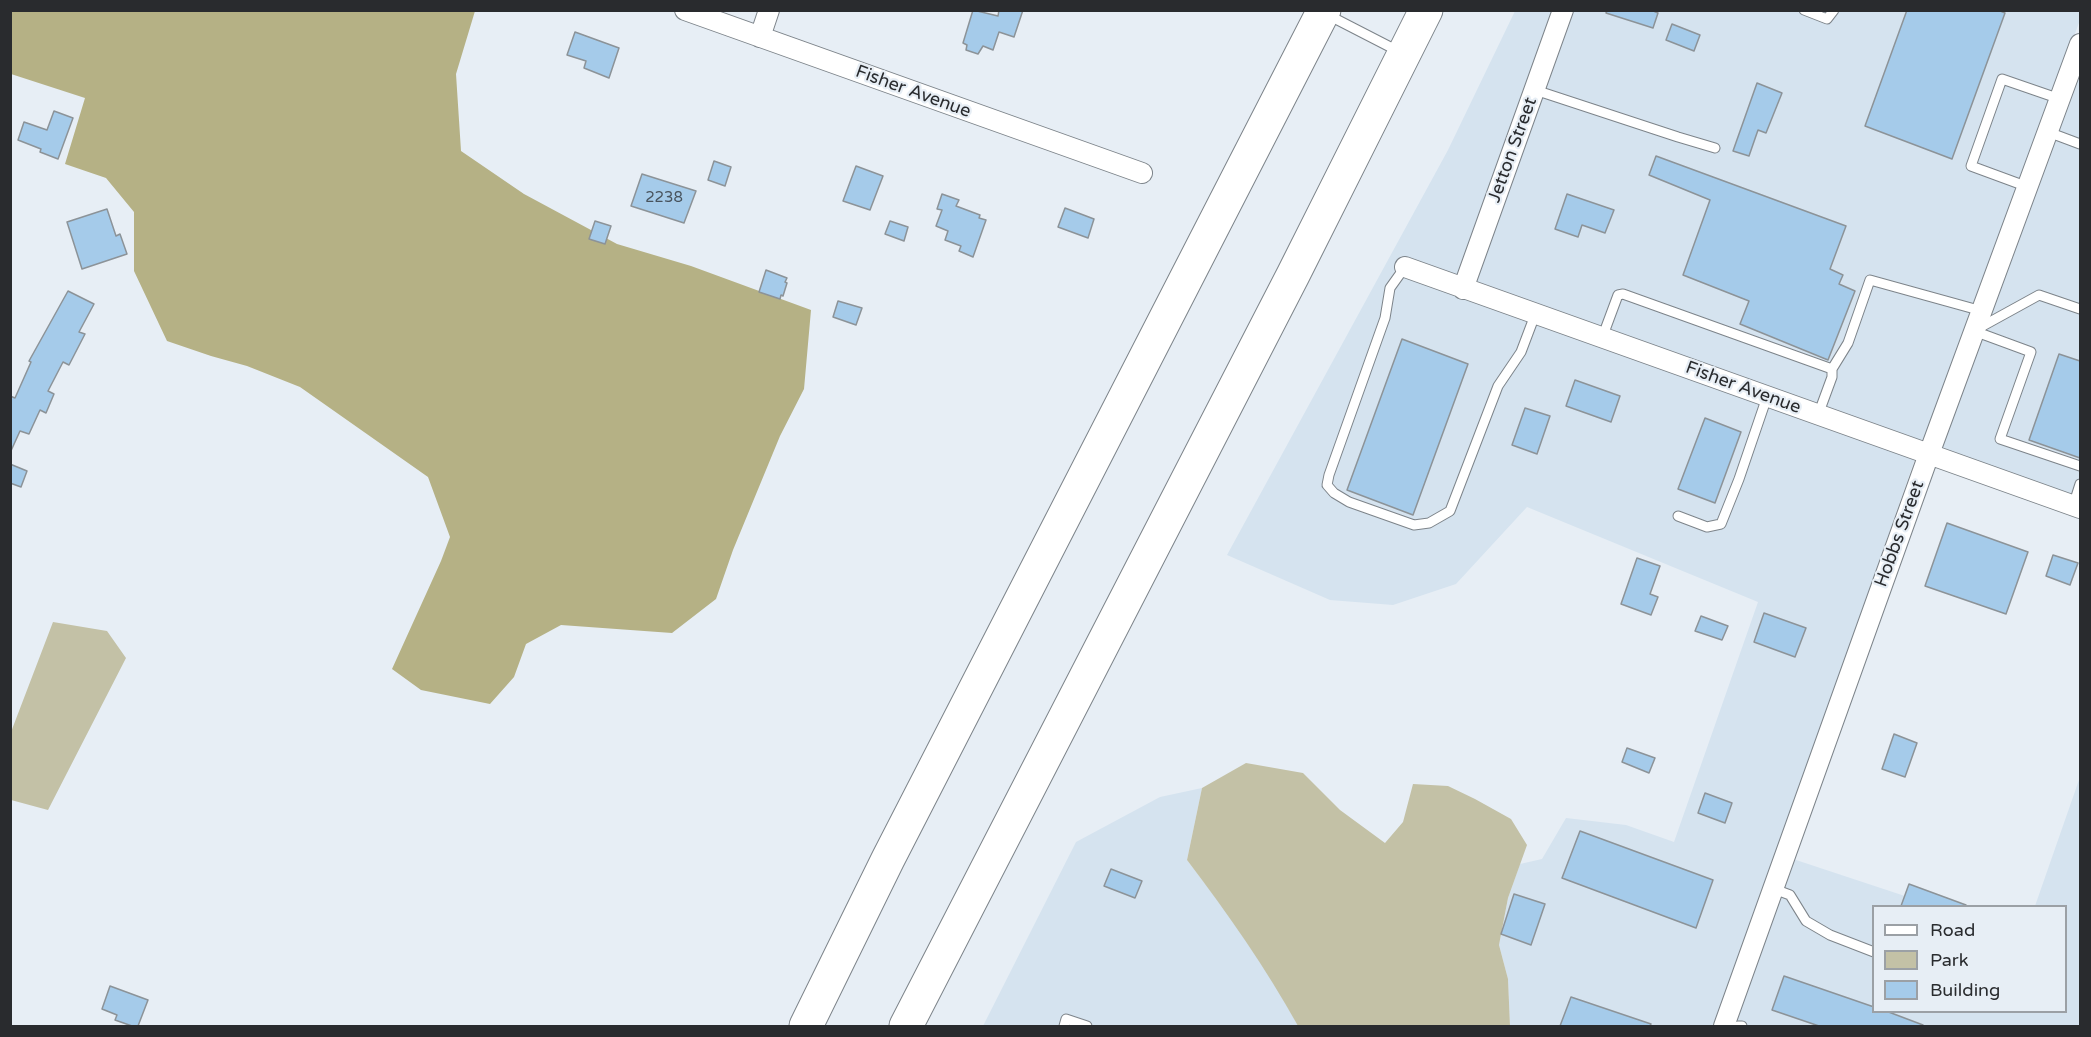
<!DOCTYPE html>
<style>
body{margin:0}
#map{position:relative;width:2091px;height:1037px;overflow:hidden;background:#e7eef5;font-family:"Varela Round",sans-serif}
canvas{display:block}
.frame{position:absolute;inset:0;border:12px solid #292b2e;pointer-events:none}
.legend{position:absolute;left:1872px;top:905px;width:195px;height:108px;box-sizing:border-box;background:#e7eef5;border:2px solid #9ba0a5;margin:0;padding:8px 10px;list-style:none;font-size:18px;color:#292b2e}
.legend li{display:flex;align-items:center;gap:12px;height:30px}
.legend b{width:30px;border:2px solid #9ba0a5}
</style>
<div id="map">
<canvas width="2091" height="1037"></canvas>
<div class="frame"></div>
<ul class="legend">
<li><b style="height:8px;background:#fff"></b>Road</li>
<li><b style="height:16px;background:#c3c1a6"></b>Park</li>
<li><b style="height:16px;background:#a5cbea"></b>Building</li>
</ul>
</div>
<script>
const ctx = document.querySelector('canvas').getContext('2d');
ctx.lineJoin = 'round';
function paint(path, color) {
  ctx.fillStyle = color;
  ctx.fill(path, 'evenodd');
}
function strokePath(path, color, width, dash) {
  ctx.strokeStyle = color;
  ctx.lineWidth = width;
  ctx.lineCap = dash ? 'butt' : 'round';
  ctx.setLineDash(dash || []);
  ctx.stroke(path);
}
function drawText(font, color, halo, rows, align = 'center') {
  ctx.font = font + ' "Varela Round",sans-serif';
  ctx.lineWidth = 4.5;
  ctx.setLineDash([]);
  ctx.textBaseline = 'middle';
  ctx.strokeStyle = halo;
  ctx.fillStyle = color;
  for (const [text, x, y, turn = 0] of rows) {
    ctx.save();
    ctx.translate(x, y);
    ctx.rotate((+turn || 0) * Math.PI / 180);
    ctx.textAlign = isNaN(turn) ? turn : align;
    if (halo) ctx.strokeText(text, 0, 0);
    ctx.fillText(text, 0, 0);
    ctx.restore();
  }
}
const built = new Path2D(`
 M1515,11H1555L1459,277L1401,256L1394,273L1915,459L1716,1026H1510L1508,979L1499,945L1508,898L1520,864L1542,859L1566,818L1626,825L1674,842L1758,602L1527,507L1456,584L1393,605L1330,600L1227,555L1448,150Z
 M1572,11H2080V20L1924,442L1474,283Z
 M2080,68V498L1940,448Z
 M2080,777V1026H1734L1793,859L1935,906H1874V1012H2066V906H2035Z
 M1202,788L1187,860L1226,911L1275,984L1298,1026H983L1076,842L1160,797Z`);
const green = new Path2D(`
 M53,622L107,631L126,658L48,810L11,800V732Z
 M1246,763L1303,773L1340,810L1385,843L1403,822L1413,784L1448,786L1475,799L1511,819L1527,845L1508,898L1499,945L1508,979L1510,1026H1298C1266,968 1228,914 1187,860L1202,788Z`);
const forest = new Path2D(`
 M11,11H475L456,74L461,151L524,194L617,244L691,266L811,310L804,389L780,436L733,550L716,599L672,633L561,625L526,644L514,677L490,704L421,690L392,669L441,561L450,537L428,477L300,387L247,366L211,356L167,341L134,271V212L106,178L65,164L85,98L11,74Z`);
const building = new Path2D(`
 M973,10L998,16L999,10H1023L1014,37L999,32L993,50L983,46L978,54L966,50L967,45L963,43Z
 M1607,10H1651L1658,13L1653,28L1606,13Z
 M1907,10H1998L2005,13L1952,159L1865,126Z
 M1672,24L1700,35L1694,51L1666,40Z
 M575,32L619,48L609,78L584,68L586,61L567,55Z
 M1757,83L1782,93L1766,133L1758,130L1749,156L1733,151Z
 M54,111L73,118L58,159L40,152L41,149L18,140L24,122L47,130Z
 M1656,156L1846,226L1830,269L1843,275L1839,284L1855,291L1828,360L1740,324L1749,301L1683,275L1710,200L1649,175Z
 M714,161L731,167L725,186L708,180Z
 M856,166L883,176L870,210L843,201Z
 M642,174L696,191L684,223L631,206Z
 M942,194L959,200L956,206L980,215L979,218L986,220L973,257L959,251L961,246L945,240L948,231L936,226L942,210L937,209Z
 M1567,194L1614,210L1605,233L1582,225L1578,237L1555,229Z
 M1065,208L1094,219L1088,238L1058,227Z
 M107,209L116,236L120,234L127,254L82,269L67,222Z
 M595,221L611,226L605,244L589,239Z
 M890,221L908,227L904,241L885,234Z
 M766,270L787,278L785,282L787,283L783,296L781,295L780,299L759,292Z
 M68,291L94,304L79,332L85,334L69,365L63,362L48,391L54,394L46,413L40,410L29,434L20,431L10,453V396L15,398L31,362L29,361Z
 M838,301L862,308L856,325L833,317Z
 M1402,339L1468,364L1413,515L1347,490Z
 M2059,354L2080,361V458L2029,440Z
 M1575,380L1620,396L1611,422L1566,406Z
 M1525,408L1550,416L1537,454L1512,445Z
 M1705,418L1741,432L1715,503L1678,489Z
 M10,464L27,471L21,487L10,483Z
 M1947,523L2028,552L2006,614L1925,586Z
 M2053,555L2078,563L2070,585L2046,576Z
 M1637,558L1660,566L1650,594L1658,597L1651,615L1621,604Z
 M1764,613L1806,628L1795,657L1754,642Z
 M1701,616L1728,626L1722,640L1695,631Z
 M1894,734L1917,743L1905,777L1882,769Z
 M1627,748L1655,758L1649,773L1622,762Z
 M1705,793L1732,803L1725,823L1698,813Z
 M1580,831L1713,880L1696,928L1562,878Z
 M1111,869L1142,881L1135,898L1104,886Z
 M1909,884L1966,905V906H1901Z
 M1514,894L1545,904L1531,945L1501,934Z
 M1784,976L1874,1007V1011H1886L1923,1025V1026H1819L1772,1010Z
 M110,986L148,1000L138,1026H132L115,1020L117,1015L102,1009Z
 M1571,997L1651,1024L1650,1026H1560Z`);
const lane = new Path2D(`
 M1804,10L1827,19L1834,10
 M1328,15L1398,51
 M1535,90L1678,137L1715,148
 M2048,132L2080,144
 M2028,187L1971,166L2002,79L2060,99
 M1405,267L1390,288L1385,318L1329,475L1327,485L1334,493L1349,502L1414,525L1429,523L1450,511L1498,386L1521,352L1535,315
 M1979,328L2039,295L2080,309
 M1974,331L2031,352L2000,439L2080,466
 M1602,338L1618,295L1623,294L1832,369V377L1818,415
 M1832,369L1848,343L1870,280L1982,311
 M2073,506L2080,484
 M1678,516L1707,527L1721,524L1739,479L1767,397
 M1774,889L1790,895L1806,921L1830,935L1874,952
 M1064,1026L1066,1019L1087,1026
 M1738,1026H1742`);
const street = new Path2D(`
 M685,10L1142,173
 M760,37L769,10
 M1405,267L2080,508
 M1463,289L1563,10
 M1724,1026L1929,454L2080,44`);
const highway = new Path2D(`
 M806,1026L888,859L1324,10
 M906,1026L1293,275L1426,10`);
const numberNames = [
 ["2238",664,198]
];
const streetNames = [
 ["Fisher Avenue",913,92,20],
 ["Jetton Street",1513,150,-70],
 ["Fisher Avenue",1743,388,20],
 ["Hobbs Street",1900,534,-70]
];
paint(built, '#d5e3ef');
paint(green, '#c3c1a6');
paint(forest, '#b5b185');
paint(building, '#a5cbea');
strokePath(building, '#8c9398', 1.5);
strokePath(lane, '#7d848a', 11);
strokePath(street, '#7d848a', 22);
strokePath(highway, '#7d848a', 35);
strokePath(lane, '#fff', 9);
strokePath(street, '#fff', 20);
strokePath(highway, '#fff', 33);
drawText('15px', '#48535d', null, numberNames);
drawText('18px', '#292b2e', '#e7eef5', streetNames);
</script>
